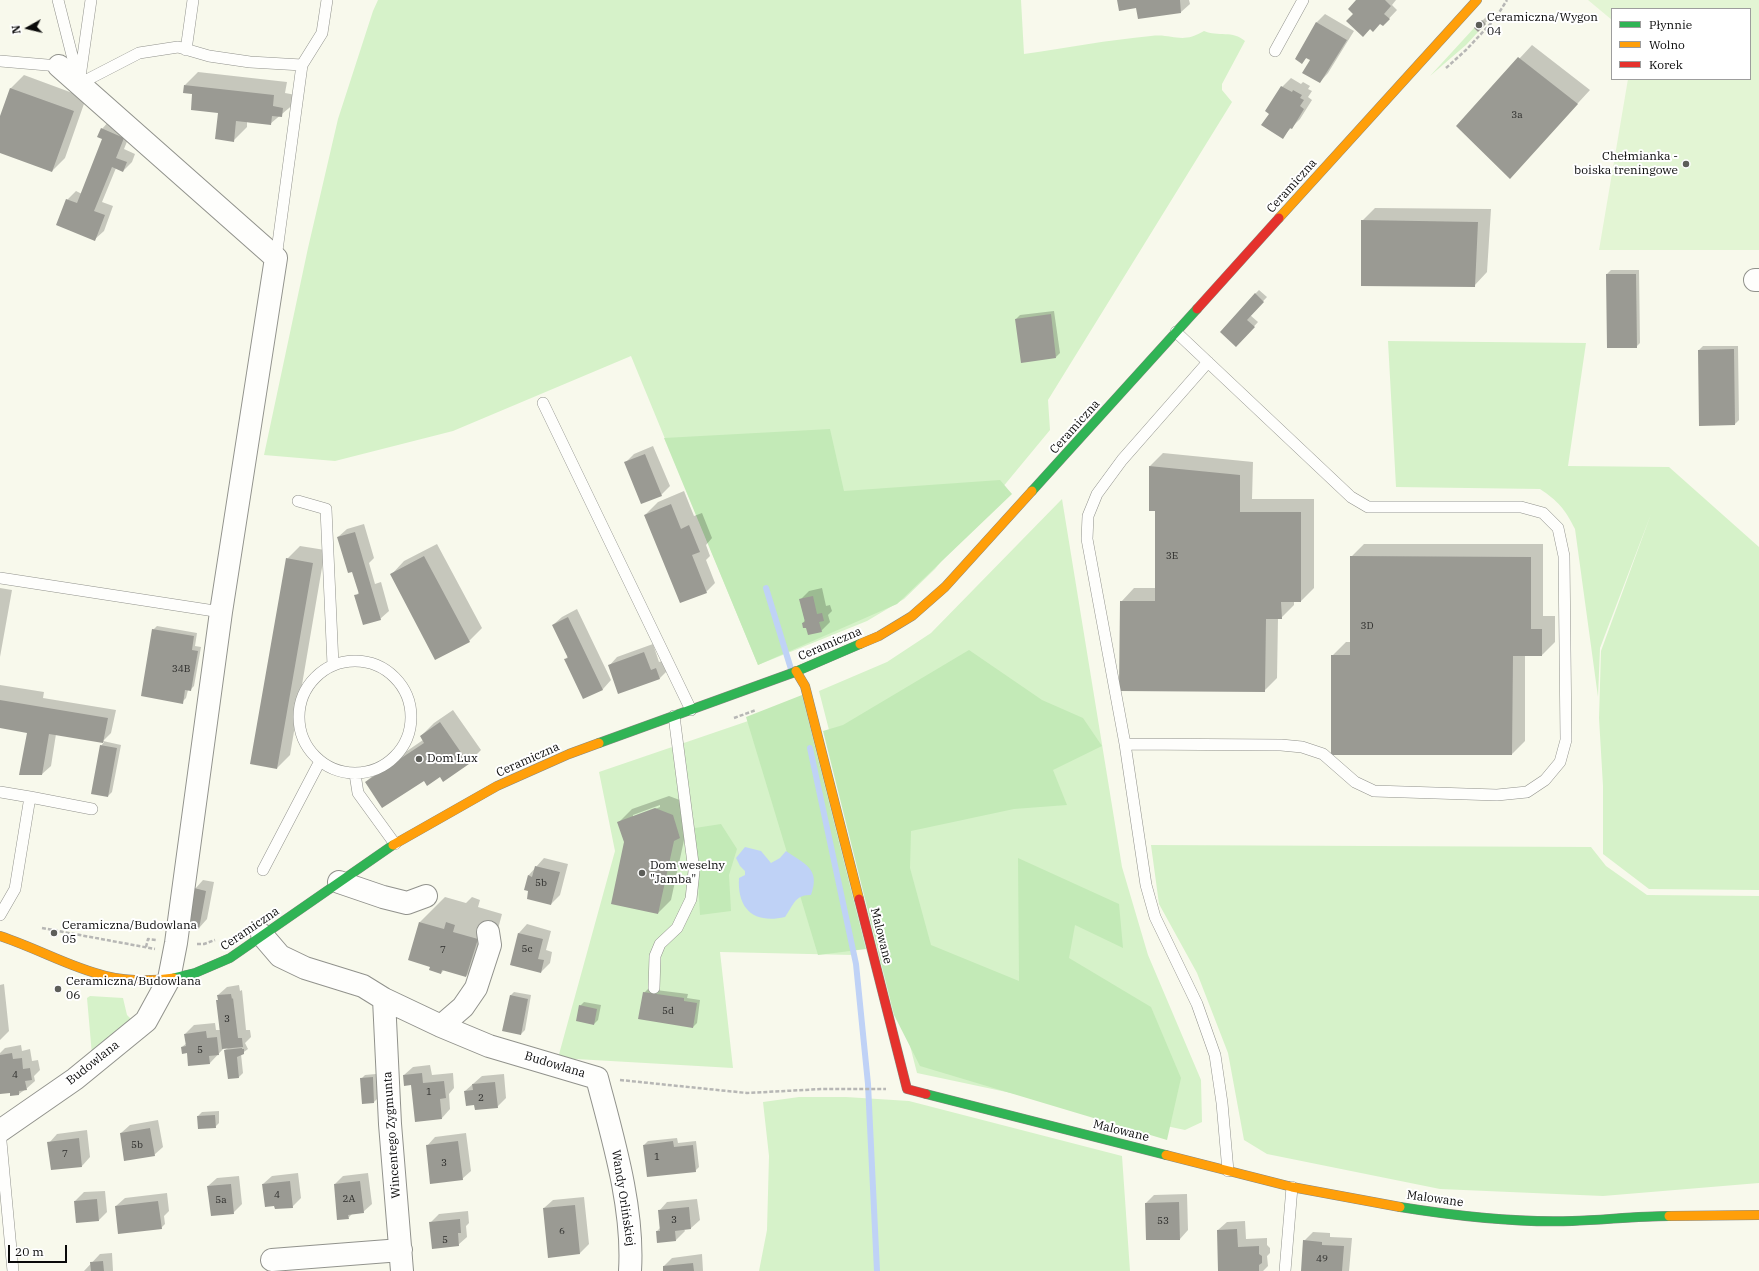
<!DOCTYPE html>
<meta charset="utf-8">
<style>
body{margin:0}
#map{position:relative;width:1759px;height:1271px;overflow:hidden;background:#f8f9ec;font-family:"IBM Plex Serif",serif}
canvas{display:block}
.legend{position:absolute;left:1611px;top:8px;width:140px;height:72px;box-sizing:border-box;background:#fff;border:1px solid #9d9d9d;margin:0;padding:5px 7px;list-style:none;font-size:12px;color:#0a0a0a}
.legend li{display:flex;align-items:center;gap:8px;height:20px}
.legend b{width:20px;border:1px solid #9d9d9d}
.north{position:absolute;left:8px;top:8px;width:40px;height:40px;-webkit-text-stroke:3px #fff;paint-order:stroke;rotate:262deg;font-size:11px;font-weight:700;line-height:16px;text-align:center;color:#0a0a0a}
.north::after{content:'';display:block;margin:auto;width:14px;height:18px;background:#0a0a0a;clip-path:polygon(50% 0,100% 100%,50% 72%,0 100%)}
.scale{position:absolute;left:8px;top:1245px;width:59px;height:18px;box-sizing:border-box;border:2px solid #0a0a0a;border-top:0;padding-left:5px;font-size:12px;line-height:14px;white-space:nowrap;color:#0a0a0a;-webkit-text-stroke:3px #fff;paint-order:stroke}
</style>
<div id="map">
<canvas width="1759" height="1271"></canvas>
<ul class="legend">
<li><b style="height:5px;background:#30b455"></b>Płynnie</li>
<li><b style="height:5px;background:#ff9f0a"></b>Wolno</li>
<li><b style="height:5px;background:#e5322d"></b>Korek</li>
</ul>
<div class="north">N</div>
<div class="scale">20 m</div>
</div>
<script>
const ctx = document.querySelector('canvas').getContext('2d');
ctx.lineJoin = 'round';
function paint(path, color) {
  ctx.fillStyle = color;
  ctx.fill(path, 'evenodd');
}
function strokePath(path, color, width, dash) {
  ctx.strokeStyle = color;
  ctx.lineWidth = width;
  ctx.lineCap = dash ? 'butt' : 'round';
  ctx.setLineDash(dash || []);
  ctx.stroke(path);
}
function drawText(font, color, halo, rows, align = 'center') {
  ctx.font = font + ' "IBM Plex Serif",serif';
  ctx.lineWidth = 4;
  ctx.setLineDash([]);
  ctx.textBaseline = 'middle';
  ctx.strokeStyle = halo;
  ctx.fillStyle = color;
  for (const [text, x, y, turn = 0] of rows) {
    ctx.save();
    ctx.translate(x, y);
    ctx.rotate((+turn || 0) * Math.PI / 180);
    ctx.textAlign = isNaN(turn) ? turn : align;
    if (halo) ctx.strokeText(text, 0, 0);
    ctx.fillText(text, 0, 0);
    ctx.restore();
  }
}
const green = new Path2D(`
 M378,0H1021L1024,54C1066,48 1108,40 1151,36C1173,33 1181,45 1204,31C1218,37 1233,30 1245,41L1222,84V90L1232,102L1048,400L1050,430L935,569L904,599L867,621L758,665L631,356L453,431L335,461L264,455L308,248L338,119L373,11Z
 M1474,28L1478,32L1466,45L1430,76Z
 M1388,341L1586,343L1568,466L1669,467L1759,547V890L1649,889L1603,854V786L1599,718L1601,651L1651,514L1600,648L1598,697L1575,529C1565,509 1558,501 1540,489L1396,487Z
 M1062,499L1122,867L1148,955L1201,1080L1202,1122L1185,1130L917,1073L819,691L887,662L931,633Z
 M792,706L853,955L720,952L733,1068L558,1058L615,851L599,772Z
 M1151,845L1591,847L1606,866L1647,895L1759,896V1183L1603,1196L1440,1189L1267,1154L1244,1140L1228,1053L1197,973L1159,904Z
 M90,996L123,998L127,1015L134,1022L92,1055L87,998Z
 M799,1097H846L909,1101L1122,1156L1130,1271H759L767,1230L769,1156L763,1102Z`);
const forest = new Path2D(`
 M830,429L844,491L1000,480L1012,494L897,604L758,665L664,438Z
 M969,650L1042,700L1083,718L1102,746L1053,770L1067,805L1014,809L911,831L910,868L931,945L1019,981L1018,858L1119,904L1123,948L1075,925L1069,958L1151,1007L1181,1078L1167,1140L920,1066L894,1015L823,731L843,725Z
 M802,695L866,949L818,955L746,717Z
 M721,824L737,849L729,875L731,911L700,915L695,828Z`);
const pitch = new Path2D(`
 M1588,0H1759V250H1599L1628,79H1750V9H1612V20Z`);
const water = new Path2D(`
 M745,847L761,851L771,863L780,858L786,851C804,864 821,868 811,895C795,894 793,906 785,917C755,924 737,910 739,878L745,875V871L740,866L736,858Z`);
const shadow = new Path2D(`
 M1118,0H1189L1190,4L1181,12L1137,7Z
 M1358,0H1396L1392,5L1397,10L1383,25L1381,23L1370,29L1363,36L1354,14Z
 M1325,14L1354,31L1328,73L1320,82L1311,60L1307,57L1302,63L1296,58L1317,22Z
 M1486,17L1489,19L1478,31L1475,28Z
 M1532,45L1590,90L1522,164L1458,125Z
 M198,72L287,82L285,93L296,95L295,103L270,124L247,122V127L234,140L219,112L185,85Z
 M24,75L86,98L65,158L52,171L0,152V119L11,88Z
 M1291,78L1301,84L1303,82L1310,86L1308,89L1312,91L1308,97L1312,100L1300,119L1282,137L1270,113L1282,87Z
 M110,120L132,129L124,149L135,154L132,162L123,171L116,168L102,202L113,206L104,231L95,239L67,200L76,191L82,194L103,139L102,129Z
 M1375,208L1491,209L1487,272L1474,286L1362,221Z
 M1611,270H1639L1640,343L1636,347L1607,274Z
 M1259,290L1267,297L1250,315L1258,322L1236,346L1255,294Z
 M1054,311L1060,353L1056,357L1016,319L1020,315Z
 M1703,346H1738L1739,420L1735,424L1699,350Z
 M653,446L670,486L661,495L625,463L634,454Z
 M1163,453L1253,462L1252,499H1314V588L1301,601H1294V605L1281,618H1278L1277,678L1264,691L1121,602L1134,588H1156V510H1150V466Z
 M684,491L694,516L702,513L712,538L706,545L710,556L706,560L715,583L706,592L645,515L658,502Z
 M364,524L374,558L369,563L375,584L381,582L389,611L380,619L356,596L359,592L356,570L338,537L347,529Z
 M437,544L482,628L469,641L391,575L404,561Z
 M1364,544H1543V616H1555V642L1542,655H1525V741L1512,754L1332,656L1346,642H1351V557Z
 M300,546L325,550L290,755L277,768L287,559Z
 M0,588L12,590L0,657Z
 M822,588L826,606L830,605L832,611L828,615L830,622L821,631L807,627L803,623L805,620L800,600L809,591Z
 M577,609L611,680L603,689L584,698L565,660L568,656L553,625L562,617Z
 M157,626L197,633L195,646L201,647L194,686L190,690H188L186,698L182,702L153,630Z
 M653,644L659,662L665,660L668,670L660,678L609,666L617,657Z
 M0,685L44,692L43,698L116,710L111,733L103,741L121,745L112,792L108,796L101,746L104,742L56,734L51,766L42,774L28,730L0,727Z
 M453,710L481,750L468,763L443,780L440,776L424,780L366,782L375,773L423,740L421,736L434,723Z
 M669,796L685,802L686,831L671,900L658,913L618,823L632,809ZM660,805V807L633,818V815Z
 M544,858L568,864L560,895L551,904L530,890L528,876Z
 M203,880L214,882L207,919L199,928L195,889Z
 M445,897L466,903L472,897L480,900L478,907L502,914L492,951L466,976L444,970L441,973L431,966L420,922Z
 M527,924L551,931L546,950L552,952L550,963L541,972L511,965L519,933Z
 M4,984L9,1031L0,1040V985Z
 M239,985L240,991L242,990L246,1030H250L251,1037L245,1043L248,1049L241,1054L243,1073L239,1077L229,1078L225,1050L228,1048H224L210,1063L188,1052L182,1047L187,1043L185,1034L194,1025L215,1023L216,1030H220L217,1001L219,999L218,995L227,987Z
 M648,989L688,994L687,998L700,1000L697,1023L693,1027L644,993Z
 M514,992L531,995L525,1030L521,1034L510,996Z
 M584,1002L601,1005L598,1020L594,1024L580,1006Z
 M21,1045L22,1051L30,1049L32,1061L38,1060L40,1070L34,1076L35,1081L26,1089L19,1094L11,1095L10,1092L0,1086V1053L5,1048Z
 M430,1065L432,1075L453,1073L454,1088L449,1094L450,1109L442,1118L404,1075L413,1067Z
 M376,1074L378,1098L374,1102L361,1079L365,1075Z
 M504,1074L506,1098L497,1107L475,1104L465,1091L482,1076Z
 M219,1111V1123L215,1127L198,1116L202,1112Z
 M158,1120L163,1147L154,1155L121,1133L130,1125Z
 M87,1130L90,1157L82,1166L49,1143L57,1134Z
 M466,1133L471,1171L462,1179L427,1146L435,1137Z
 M677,1138L678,1143L696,1141L699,1167L695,1171L644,1145L648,1141Z
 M298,1173L301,1198L292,1207L263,1184L272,1176Z
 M368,1173L372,1204L363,1212L353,1213L348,1218L335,1184L343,1176Z
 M239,1176L242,1204L233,1213L208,1186L217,1178Z
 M105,1191L107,1212L99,1220L75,1201L84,1192Z
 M167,1193L169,1211L164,1216L165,1224L161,1228L116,1206L125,1198Z
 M1187,1194L1188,1230L1180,1239L1146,1203L1154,1195Z
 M584,1197L589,1244L580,1253L549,1256L544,1208L553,1200Z
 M697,1199L700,1220L691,1228L684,1229L685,1231L676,1240L658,1242L657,1231L660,1228L659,1211L667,1202Z
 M468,1211L469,1223L466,1226L467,1237L458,1245L430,1223L439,1214Z
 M1245,1221L1246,1239L1267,1238V1245L1270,1248V1253L1267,1256L1268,1266L1263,1271H1219L1218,1230L1227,1222Z
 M1313,1232L1330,1233V1237L1352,1238L1349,1271H1302L1304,1241Z
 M112,1253L113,1271H84L100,1254Z
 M702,1254L703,1271H664V1266L672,1258Z`);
const stream = new Path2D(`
 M766,588L791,669
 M810,748L856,964L868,1084L877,1271`);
const building = new Path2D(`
 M1117,0H1180L1181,13L1138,19L1136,8L1119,11Z
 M1356,0H1385L1391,6L1384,14L1390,19L1383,26L1380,24L1373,32L1370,29L1363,37L1346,21L1353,14L1348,9Z
 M1482,20L1486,24L1478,32L1474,28Z
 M1316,22L1347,40L1320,83L1302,73L1310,60L1306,58L1302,64L1295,59Z
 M1518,57L1578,104L1510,179L1456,126Z
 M184,85L274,95L273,106L283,108L282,117L272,116L271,125L236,121L234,142L215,139L218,113L191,110L192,94L183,93Z
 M1281,86L1292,92L1293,90L1302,95L1300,98L1304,100L1300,106L1304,109L1292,129L1290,128L1283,139L1261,125L1269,114L1265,111Z
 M10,88L74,111L52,172L0,153V116Z
 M101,128L124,138L116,158L127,162L123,172L112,167L94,211L105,215L95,241L56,225L66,199L77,203L102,139L97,137Z
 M1361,220L1478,222L1475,287L1361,286Z
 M1606,274H1636L1637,348H1607Z
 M1255,293L1264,302L1247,320L1255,327L1236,347L1220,332Z
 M1051,314L1056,358L1021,363L1015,319Z
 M1734,349L1735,425L1699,426L1698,350Z
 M645,454L662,496L641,504L624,462Z
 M1149,466L1240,475V512H1301V602H1281L1282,619H1266L1265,692L1119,691L1120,601H1155V511H1149Z
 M671,504L681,529L689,525L700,552L692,555L707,593L680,603L644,515Z
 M355,532L381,620L363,625L354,595L359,594L352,572L348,573L337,537Z
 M424,556L470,642L435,660L390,574Z
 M1350,556L1531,557V629H1542V656H1513L1512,755H1331V655H1350Z
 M286,558L313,563L277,769L250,764Z
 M813,596L817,614L822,613L824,621L819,622L822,632L808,635L806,628H803L802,623L805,622L799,599Z
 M568,617L603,690L583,699L564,659L568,658L552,625Z
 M152,629L194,636L192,650L198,651L191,691L185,690L183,704L141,696Z
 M644,652L651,670L656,668L660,679L618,694L608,665Z
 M0,700L108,718L103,743L49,734L42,775H19L27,733L0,728Z
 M440,722L469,764L443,782L440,777L427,786L424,781L382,808L365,782L424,743L420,736Z
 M100,745L117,748L108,797L91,794Z
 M655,808L673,815L680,838L674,841L658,914L611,904L624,842L617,822Z
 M535,866L560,872L551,905L527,899L528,891L524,890L528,875L532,877Z
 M194,888L206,891L199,929L187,926Z
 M419,922L444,929L446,922L455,925L453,932L478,939L466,977L442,970L441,974L429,970L430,967L408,960Z
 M518,933L543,939L538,959L544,960L541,973L510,965Z
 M643,992L684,998V1001L697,1003L693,1028L638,1019Z
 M231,994L232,999L233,998L238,1038H242L243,1047L222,1049L216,1000H218L217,995Z
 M510,995L528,999L521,1035L502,1031Z
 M579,1005L597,1009L594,1025L576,1021Z
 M206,1031L207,1038L217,1037L219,1055L209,1056L210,1064L188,1066L187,1053L182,1054L181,1047L186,1046L184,1034Z
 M242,1048V1049H244V1054L237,1057L239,1078L228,1079L224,1050Z
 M12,1053L13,1059L22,1058L23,1069L30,1068L32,1080L25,1081L27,1090L19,1091V1095L10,1096V1093L0,1094V1055Z
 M422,1073L423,1083L444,1081L446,1098L440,1099L442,1119L415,1122L411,1085L404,1086L403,1075Z
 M373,1077L374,1103L362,1104L360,1078Z
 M495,1082L498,1108L475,1110L474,1105L466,1106L464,1091L473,1090L472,1084Z
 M215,1115L216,1128L198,1129L197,1116Z
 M150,1128L155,1156L124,1161L120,1133Z
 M79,1138L82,1167L51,1170L47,1142Z
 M458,1141L463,1180L430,1184L426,1145Z
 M673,1141L674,1147L693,1145L696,1172L647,1177L643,1145Z
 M290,1181L293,1208L275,1209L274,1206L265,1207L262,1184Z
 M360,1181L364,1213L348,1215L349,1219L337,1220L334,1184Z
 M231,1184L234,1214L211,1216L207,1186Z
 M97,1199L99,1221L76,1223L74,1201Z
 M158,1201L162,1229L118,1234L115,1206Z
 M1179,1202L1180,1240H1146L1145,1203Z
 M575,1205L580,1254L548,1258L543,1208Z
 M689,1207L691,1229L675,1231L676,1241L657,1243L656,1231H660L658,1210Z
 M460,1219L461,1233H458L459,1246L432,1249L429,1222Z
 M1237,1229L1238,1247L1259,1246V1254L1262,1256V1263L1259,1265V1271H1218L1217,1230Z
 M1303,1240L1322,1242V1245L1344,1246L1342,1271H1301Z
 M103,1261L104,1271H91L90,1262Z
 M693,1263L694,1271H663V1266Z`);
const path = new Path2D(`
 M1446,68L1466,50L1495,19L1507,0
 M734,718L756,710
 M42,928L155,949
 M197,944H204L215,940
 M146,947L148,939L156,940
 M620,1080L747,1093L822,1089H886`);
const lane = new Path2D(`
 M58,0L78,79
 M186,50L193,0
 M1275,51L1303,0
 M0,61L59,66
 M80,77L91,0
 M79,84L139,53L178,47L209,56L250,62L302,65L322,33L327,0
 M276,258L302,65
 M1176,332L1351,497L1368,507H1521L1543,513L1558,528L1564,556L1566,740L1560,762L1545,780L1527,792L1497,795L1374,791L1355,782L1323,754L1302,747L1281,745L1125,744L1087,539L1088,516L1097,494L1122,460L1208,362
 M543,403L691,710
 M298,501L326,509L333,665
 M0,578L221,612
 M299 717a56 56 0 1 1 112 0a56 56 0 1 1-112 0Z
 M1125,744L1146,885L1155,917L1197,1004L1215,1055L1222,1103L1228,1171
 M355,774L358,793L395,844
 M0,792L30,797L15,889L0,915
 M30,797L92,809
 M263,870L320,761
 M654,988L655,956L660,944L677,928L691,899L694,871L674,716
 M0,1131L13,1271
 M1285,1271L1292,1187`);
const street = new Path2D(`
 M1755,280H1759
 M339,882L383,897L407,903L426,896
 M262,935L280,956L305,968L363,986L384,999L441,1026L489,1046L597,1078C613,1139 634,1208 630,1271
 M384,999L390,1124L402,1271
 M441,1026L463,1007L476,988L490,945L488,932
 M0,1131L75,1079L146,1021L169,979L176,943L221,612L276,258L59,66
 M272,1260L401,1250`);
const fast = new Path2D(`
 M1032,491L1197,309
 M599,743L795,672L860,644
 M174,978L195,973L230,958L393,845
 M926,1094L1166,1155
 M1400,1207C1456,1216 1514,1223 1572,1221C1604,1220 1637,1216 1669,1216`);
const slow = new Path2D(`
 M1279,218L1477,0
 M860,644L879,636L912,616L945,587L1032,491
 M796,671L805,686L859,899
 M393,845L497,786L569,754L599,743
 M0,936C65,958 100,989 174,978
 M1166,1155L1292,1187L1400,1207
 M1669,1216L1759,1215`);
const jam = new Path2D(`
 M1197,309L1279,218
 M859,899L907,1089L926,1094`);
const markers = [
 [1479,25,4,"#5d5e59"],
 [1686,164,4,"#5d5e59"],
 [419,759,4,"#5d5e59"],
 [642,873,4,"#5d5e59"],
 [54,933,4,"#5d5e59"],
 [58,989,4,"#5d5e59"]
];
const numberNames = [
 ["3a",1517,115],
 ["3E",1172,556],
 ["3D",1367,626],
 ["34B",181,669],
 ["5b",541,883],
 ["5c",527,949],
 ["7",443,950],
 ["5d",668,1011],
 ["3",227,1019],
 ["5",200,1050],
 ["4",15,1075],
 ["1",429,1092],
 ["2",481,1098],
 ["5b",137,1145],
 ["7",65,1154],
 ["1",657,1157],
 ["3",444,1163],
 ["4",277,1195],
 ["2A",349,1199],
 ["5a",221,1200],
 ["3",674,1220],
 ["53",1163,1221],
 ["6",562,1231],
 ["5",445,1240],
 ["49",1322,1259]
];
const poiNames = [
 ["Ceramiczna/Wygon",1487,18],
 ["04",1487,32],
 ["Chełmianka -",1678,157,"right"],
 ["boiska treningowe",1678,171,"right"],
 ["Dom Lux",427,759],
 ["Dom weselny",650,866],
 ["\"Jamba\"",650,880],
 ["Ceramiczna/Budowlana",62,926],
 ["05",62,940],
 ["Ceramiczna/Budowlana",66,982],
 ["06",66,996]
];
const streetNames = [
 ["Ceramiczna",1292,186,-48],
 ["Ceramiczna",1075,427,-48],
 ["Ceramiczna",830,644,-23],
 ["Ceramiczna",528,760,-24],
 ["Ceramiczna",250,929,-34],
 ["Malowane",881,936,76],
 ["Budowlana",93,1063,-38],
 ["Budowlana",555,1065,17],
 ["Malowane",1121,1131,14],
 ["Wincentego Zygmunta",392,1135,-94],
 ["Wandy Orlińskiej",623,1198,81],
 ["Malowane",1435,1199,8]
];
paint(green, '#d6f2c9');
paint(forest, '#c3eab7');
paint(pitch, '#e3f5d4');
paint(water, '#bfd2f6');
paint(shadow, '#0003');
strokePath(stream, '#bfd2f6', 6);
paint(building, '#9a9a93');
strokePath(lane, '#91928c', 12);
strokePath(street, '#91928c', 24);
strokePath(fast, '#888882', 10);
strokePath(slow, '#888882', 10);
strokePath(jam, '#888882', 10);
strokePath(path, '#b7b7b5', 2.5, [4, 2]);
strokePath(lane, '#fefefc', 11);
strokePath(street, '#fefefc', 22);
strokePath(fast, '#30b455', 9);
strokePath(slow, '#ff9f0a', 9);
strokePath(jam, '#e5322d', 9);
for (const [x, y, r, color] of markers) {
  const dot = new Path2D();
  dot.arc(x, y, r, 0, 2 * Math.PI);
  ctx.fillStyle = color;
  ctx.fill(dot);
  strokePath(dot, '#fff', 1.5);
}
drawText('10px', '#2e2e2c', null, numberNames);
drawText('12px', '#0a0a0a', '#fff', poiNames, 'left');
drawText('12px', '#0a0a0a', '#fff', streetNames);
</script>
